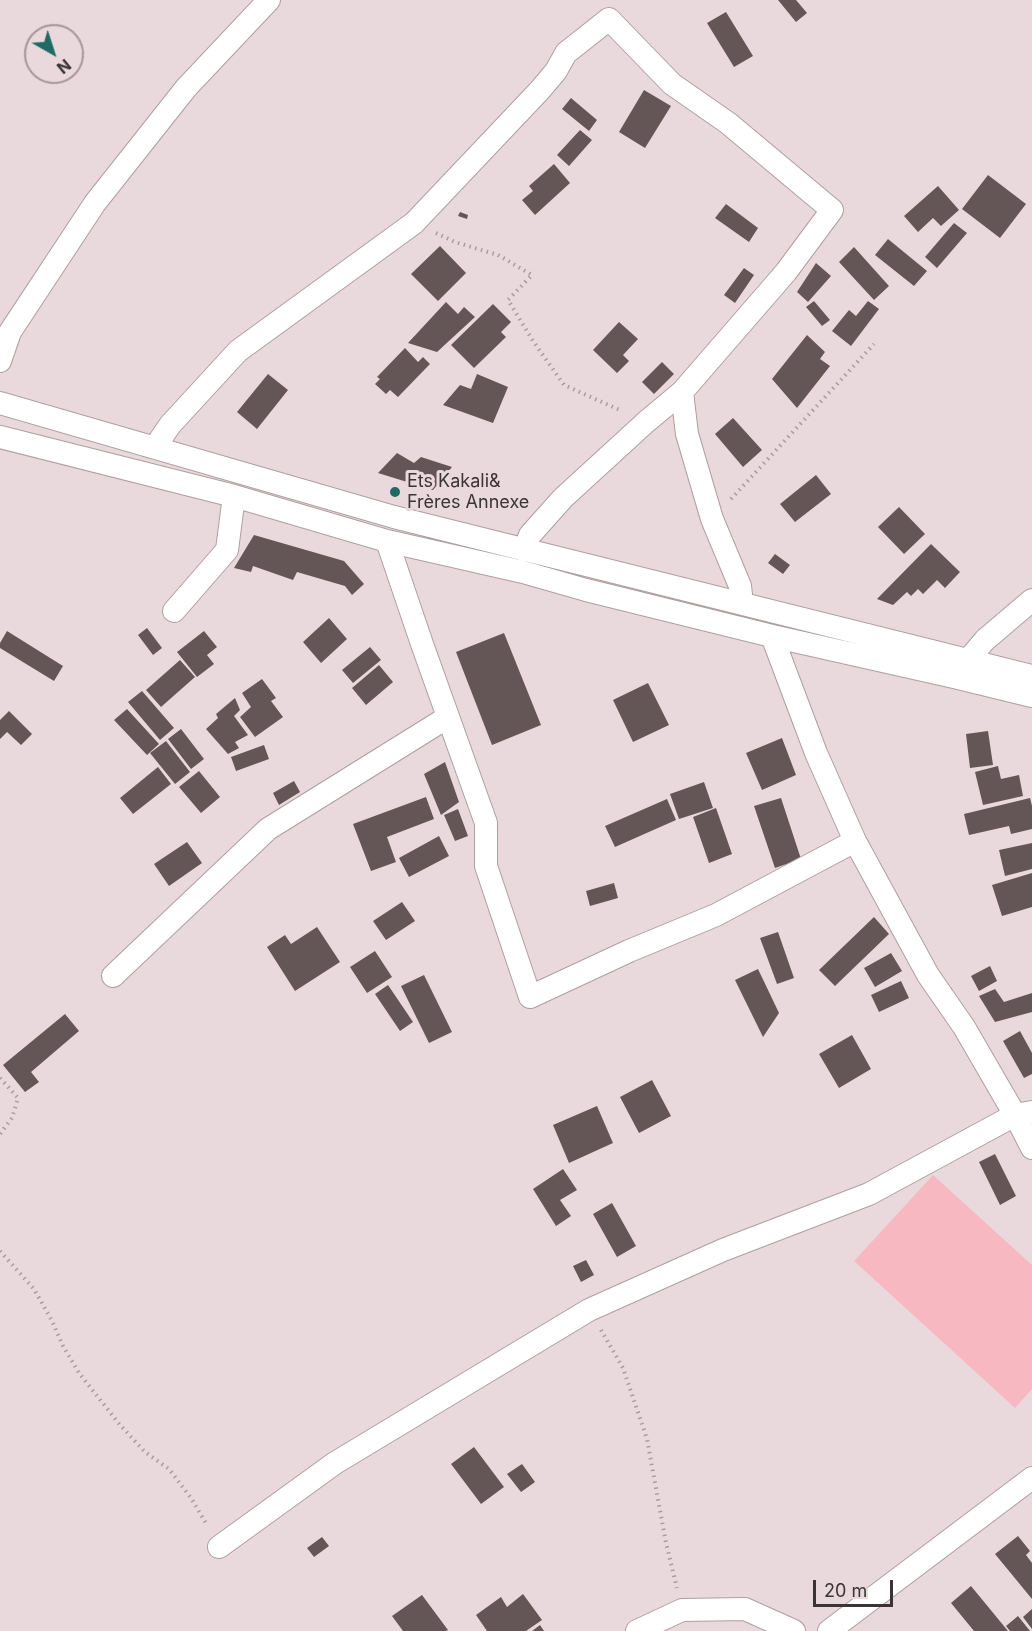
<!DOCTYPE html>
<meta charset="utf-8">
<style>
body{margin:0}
#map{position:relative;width:1032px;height:1631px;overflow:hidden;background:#ead9dc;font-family:Inter,sans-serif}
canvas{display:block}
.north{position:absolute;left:24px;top:24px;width:60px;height:60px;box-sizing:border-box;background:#ead9dc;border:2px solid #a49799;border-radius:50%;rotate:141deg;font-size:16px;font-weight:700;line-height:24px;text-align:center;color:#3a3434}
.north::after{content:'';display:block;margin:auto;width:21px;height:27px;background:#1f6a65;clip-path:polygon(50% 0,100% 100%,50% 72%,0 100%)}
.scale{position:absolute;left:813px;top:1580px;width:80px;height:27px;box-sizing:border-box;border:3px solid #3a3434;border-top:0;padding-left:8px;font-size:18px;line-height:21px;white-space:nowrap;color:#3a3434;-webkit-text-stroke:4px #ead9dc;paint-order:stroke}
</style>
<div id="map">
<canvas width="1032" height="1631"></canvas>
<div class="north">N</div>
<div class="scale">20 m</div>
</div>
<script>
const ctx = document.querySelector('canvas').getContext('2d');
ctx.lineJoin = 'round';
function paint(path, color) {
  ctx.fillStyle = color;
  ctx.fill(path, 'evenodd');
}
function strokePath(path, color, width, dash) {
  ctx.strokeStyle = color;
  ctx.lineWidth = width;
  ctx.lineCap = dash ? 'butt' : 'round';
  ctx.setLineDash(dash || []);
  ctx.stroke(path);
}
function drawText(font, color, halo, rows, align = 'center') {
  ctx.font = font + ' Inter,sans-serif';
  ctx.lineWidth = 6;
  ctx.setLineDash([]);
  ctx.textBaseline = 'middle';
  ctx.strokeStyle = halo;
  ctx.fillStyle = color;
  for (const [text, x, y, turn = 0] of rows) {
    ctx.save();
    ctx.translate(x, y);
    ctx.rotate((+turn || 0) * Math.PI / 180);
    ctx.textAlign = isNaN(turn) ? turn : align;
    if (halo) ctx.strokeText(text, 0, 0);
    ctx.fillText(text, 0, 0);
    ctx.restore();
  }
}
const green = new Path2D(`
 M933,1175L1032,1265V1389L1015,1408L854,1261Z`);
const building = new Path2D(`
 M778,0H796L807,13L796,22Z
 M726,12L753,56L734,67L707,23Z
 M644,90L671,106L645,148L619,132Z
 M571,98L597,120L589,131L562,109Z
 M580,130L592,140L569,166L557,155Z
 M554,164L570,183L535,215L522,200L533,191L529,186Z
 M988,175L1026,204L1000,238L962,209Z
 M938,186L959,210L941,226L933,218L918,232L904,216Z
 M726,204L758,228L749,242L715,218Z
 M460,212L468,215L467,219L458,216Z
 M954,223L967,233L937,268L925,257Z
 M888,239L927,271L914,286L875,255Z
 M440,246L466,273L438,301L411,274Z
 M854,247L889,286L874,300L839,262Z
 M816,263L831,276L808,302L797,292Z
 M744,268L754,275L735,303L724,295Z
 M814,301L830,320L822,326L806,307Z
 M868,301L879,309L851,346L832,331L849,310L856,316Z
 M446,302L458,314L464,307L475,317L437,352L408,343Z
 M493,304L511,322L501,332L506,337L474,368L451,345Z
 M619,322L638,339L623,355L629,361L617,373L593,350Z
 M807,335L825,352L820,359L830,366L797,408L772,379Z
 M405,348L418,362L423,357L430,364L398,397L390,390L386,394L375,384L380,379L377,377Z
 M662,362L674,374L654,394L642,382Z
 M268,374L288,390L257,429L237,412Z
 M477,374L508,387L493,423L443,405L460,385L471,389Z
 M733,418L762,450L743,467L715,434Z
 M397,453L414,463L421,457L452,467L433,490L378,473Z
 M816,475L831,494L795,522L780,504Z
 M899,507L925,534L904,554L878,527Z
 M254,535L344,561L364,584L352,595L345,586L297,572L293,580L253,566L251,572L234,568Z
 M931,544L960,572L945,588L937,580L923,594L918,589L911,596L907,592L893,605L877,599Z
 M775,554L790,565L783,574L768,563Z
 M329,618L347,639L321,663L303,642Z
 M147,628L162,648L153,655L138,635Z
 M7,631L63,666L54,681L0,648V643Z
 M204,631L217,647L207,655L214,664L197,677L177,652Z
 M504,633L541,725L492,745L456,652Z
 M370,647L381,660L353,683L342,670Z
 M180,660L195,677L161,707L146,690Z
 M379,665L393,682L366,705L352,688Z
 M262,679L276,698L271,701L283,717L255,737L240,717L251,707L242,693Z
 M648,683L669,725L633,742L613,700Z
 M142,691L174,728L160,740L128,702Z
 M235,698L240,710L234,716L248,735L235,742L239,748L228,754L206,729L218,718L216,714Z
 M127,709L159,744L147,755L114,720Z
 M9,711L32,734L21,745L7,732L0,739V720Z
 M181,729L204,759L191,769L168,739Z
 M988,731L993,765L970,768L966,734Z
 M782,738L796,775L762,790L746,753Z
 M166,741L190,772L175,784L150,753Z
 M264,745L269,759L236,771L231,757Z
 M445,762L459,802L441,815L424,774Z
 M998,766L1001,779L1019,775L1023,796L983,805L975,772Z
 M158,767L171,784L133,814L120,798Z
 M199,771L220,797L201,813L179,787Z
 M294,781L300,792L279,805L273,793Z
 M704,782L713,808L679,819L670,794Z
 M426,797L434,819L387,837L396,862L371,871L353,824Z
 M781,798L801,859L775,868L754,806Z
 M1030,798L1032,806V829L1011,834L1009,826L969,835L964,814Z
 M667,799L676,820L615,847L605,826Z
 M716,808L732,854L709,863L693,817Z
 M458,809L468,836L455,841L444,815Z
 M439,836L449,856L409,877L399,858Z
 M187,842L202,863L169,886L154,864Z
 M1032,843V869L1005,876L999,850Z
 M1032,873V907L1002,916L992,885Z
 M614,883L618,898L590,906L586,891Z
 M402,902L415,921L386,940L373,921Z
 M874,917L889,934L835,986L819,970Z
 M317,927L340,962L295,991L267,947L285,935L291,944Z
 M778,932L794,978L777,984L760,938Z
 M375,951L392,977L367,993L350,967Z
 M891,953L902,971L875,987L864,968Z
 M990,966L997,981L979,991L971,976Z
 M758,969L779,1013L763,1037L735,980Z
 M424,975L452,1032L429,1043L401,986Z
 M901,981L909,998L879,1012L871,995Z
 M388,985L413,1022L400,1031L375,994Z
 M995,989L1004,1002L1032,993V1012L995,1022L979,996Z
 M65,1014L79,1031L31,1072L39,1082L25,1092L3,1065Z
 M1020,1031L1032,1053V1074L1024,1078L1003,1041Z
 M852,1035L871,1069L839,1088L819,1054Z
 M652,1080L671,1116L639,1133L620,1097Z
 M597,1106L613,1143L569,1163L553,1125Z
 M995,1154L1016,1196L1000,1205L979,1162Z
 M563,1169L577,1190L560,1200L571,1216L556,1226L533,1189Z
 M612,1203L636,1246L617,1257L593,1214Z
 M586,1260L594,1275L581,1282L573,1266Z
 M474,1447L504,1487L481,1504L451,1464Z
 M522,1464L535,1482L521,1492L507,1474Z
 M1018,1536L1030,1551L1026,1555L1032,1563V1599L995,1554Z
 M322,1537L329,1546L314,1557L307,1548Z
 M971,1586L1008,1631H974L951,1603Z
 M523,1594L542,1620L526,1631H487L476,1615L501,1597L507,1607Z
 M422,1595L448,1630L446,1631H403L392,1616Z
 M1032,1609V1629L1023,1617Z
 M1018,1616L1030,1631H1010L1006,1626Z
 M540,1625L544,1631H532Z`);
const path = new Path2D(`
 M436,233L455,242L498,255L532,275L508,300L533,341L564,385L622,411
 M731,499L874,344
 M0,1078L18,1098L12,1118L0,1134
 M0,1251L34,1289L52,1321L63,1346L79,1373L120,1425L145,1452L169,1469L191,1498L207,1525
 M601,1330L623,1368L647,1439L666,1543L677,1588`);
const street = new Path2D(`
 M0,361L10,332L95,203L186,88L269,0
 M682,392L687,434L712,519L740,586L742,603
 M0,403L394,517L1032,676
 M0,437L234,496L387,541L523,572L586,590L772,636L954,677L1032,696
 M155,447L170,425L238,351L414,223L540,90L556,71L566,53L609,19L672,84L728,123L832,210L786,272L682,392L646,422L563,498L530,535L524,550
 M387,541L422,644L486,823V866L530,997L629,951L716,915L855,841
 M174,611L227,550L234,496
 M772,636L816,753L855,841L928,975L964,1027L1015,1115L1032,1148
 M968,660L985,640L1032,600
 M113,976L268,829L448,717
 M219,1547L335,1463L589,1310L723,1250L869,1194L1015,1115L1032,1112
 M637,1631L682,1610L745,1609L794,1631
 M829,1631L1032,1478`);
const markers = [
 [395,492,6,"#1f6a65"]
];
const poiNames = [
 ["Ets Kakali&",407,482],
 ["Frères Annexe",407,503]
];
paint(green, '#f7b8c1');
paint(building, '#645557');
strokePath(street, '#ae9fa1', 24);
strokePath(path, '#a99c9d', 4, [1.5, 4.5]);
strokePath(street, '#fff', 22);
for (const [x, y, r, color] of markers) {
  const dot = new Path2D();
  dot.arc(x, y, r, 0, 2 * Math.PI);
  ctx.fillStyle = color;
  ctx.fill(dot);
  strokePath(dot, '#ead9dc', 2);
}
drawText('18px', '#3a3434', '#ead9dc', poiNames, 'left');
</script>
